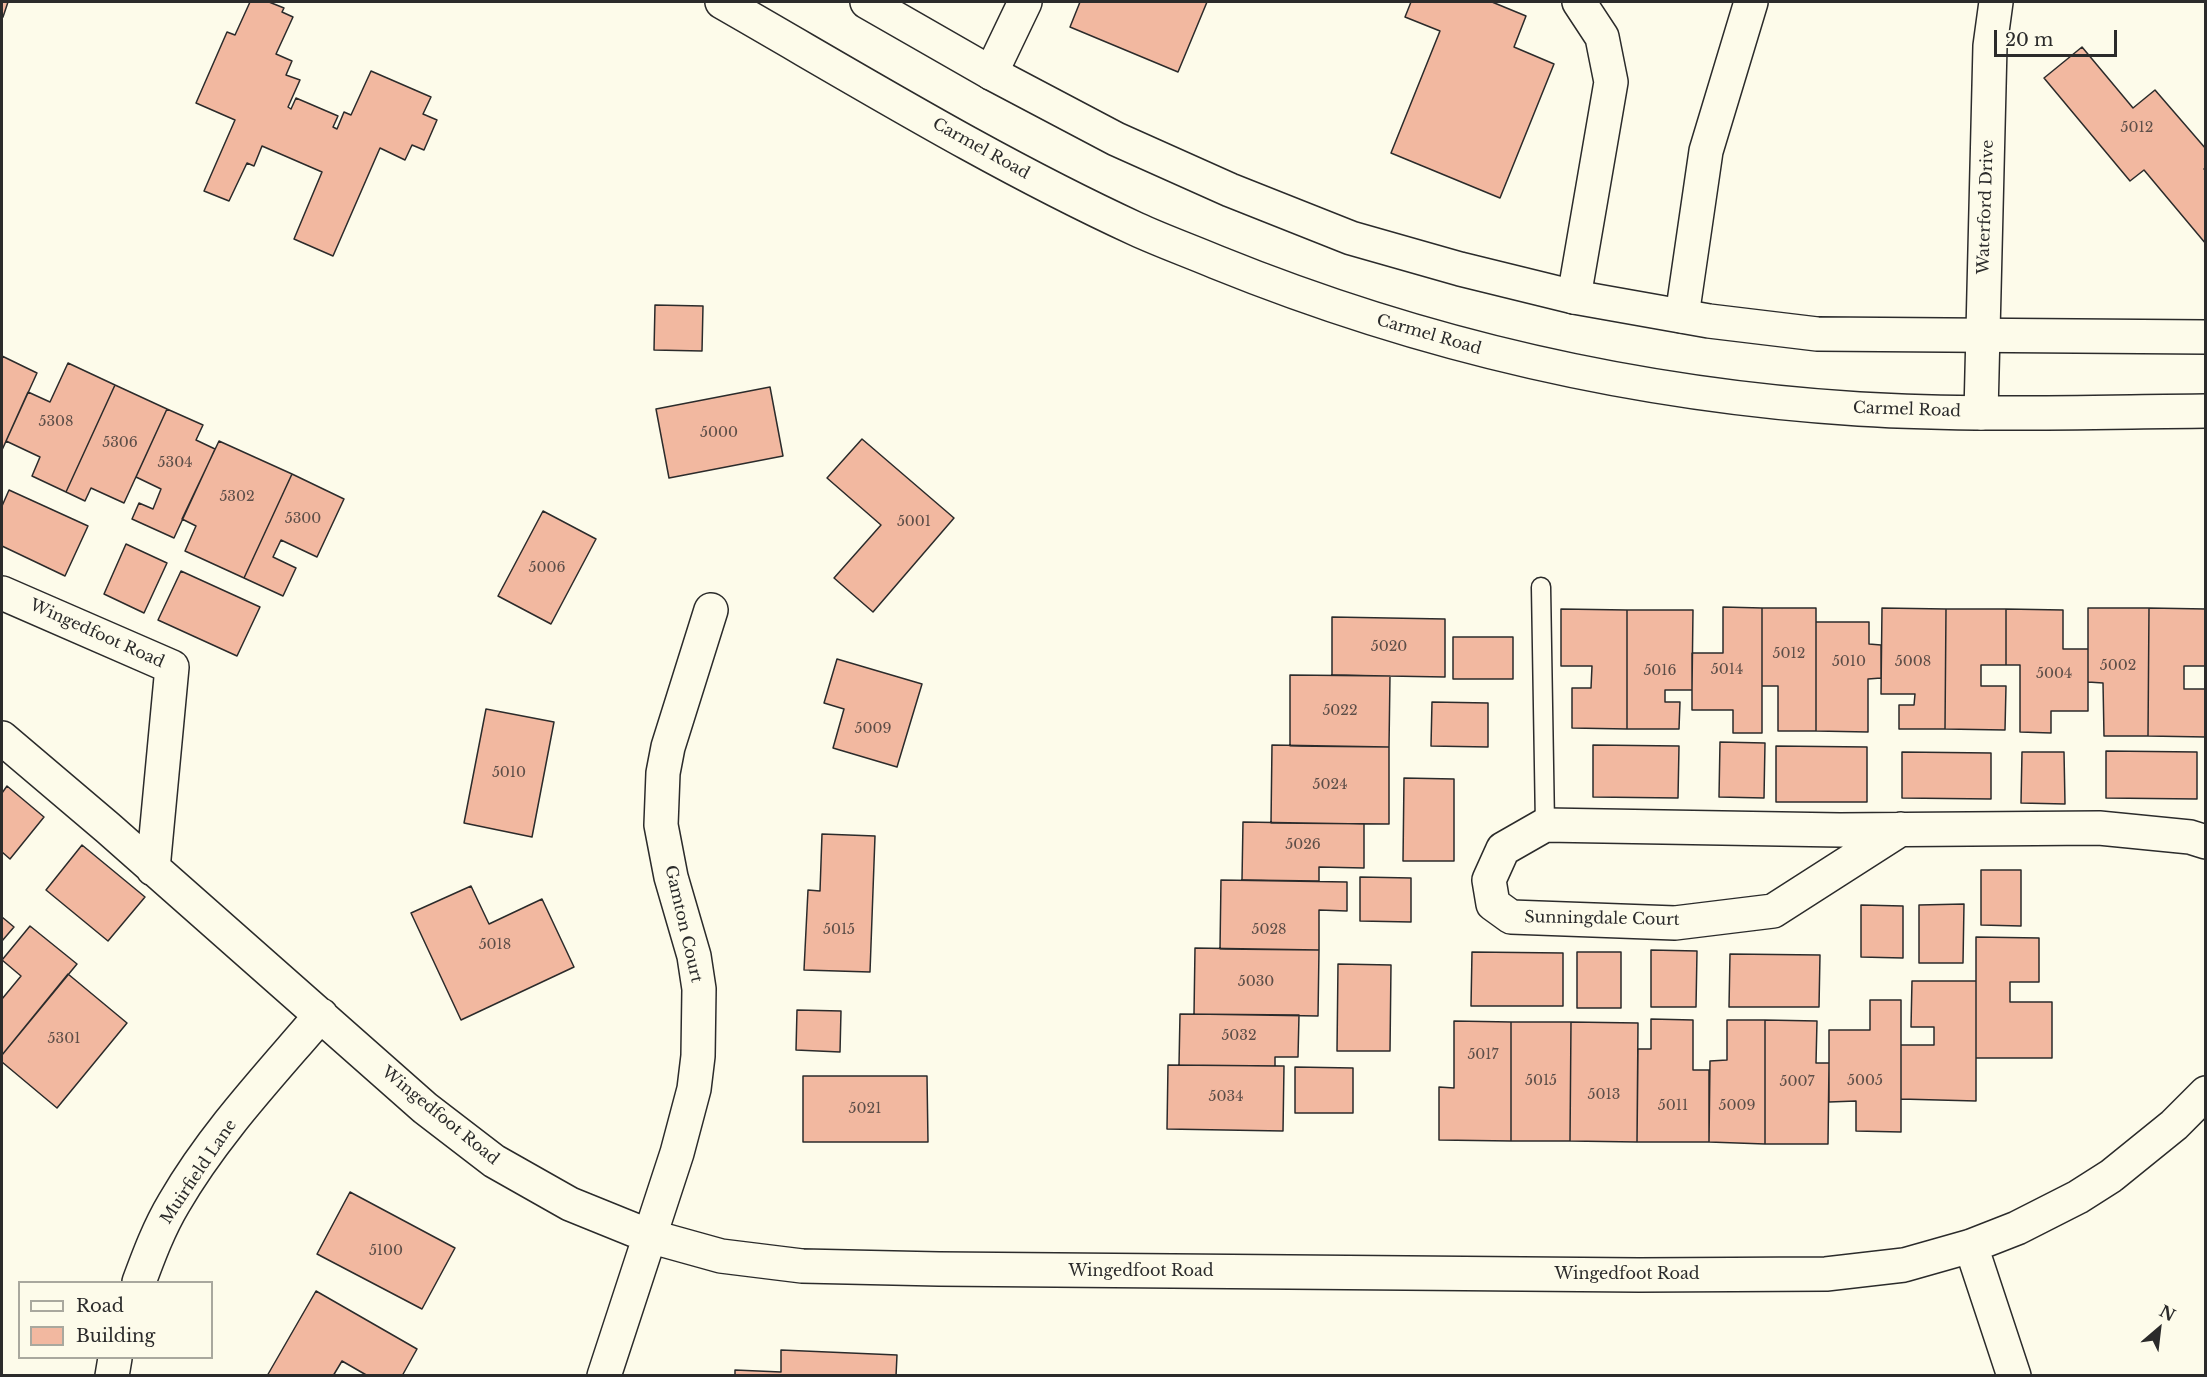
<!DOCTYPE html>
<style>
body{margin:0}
#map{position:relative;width:2207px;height:1377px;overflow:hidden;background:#fdfbea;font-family:"Libre Baskerville",serif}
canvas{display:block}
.frame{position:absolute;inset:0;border:3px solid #2b2b2b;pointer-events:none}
.legend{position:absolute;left:18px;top:1281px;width:195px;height:78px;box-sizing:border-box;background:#fdfbea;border:2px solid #a9a89e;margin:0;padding:8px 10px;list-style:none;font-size:18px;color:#2b2b2b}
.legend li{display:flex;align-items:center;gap:12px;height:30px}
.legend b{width:30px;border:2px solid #a9a89e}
.north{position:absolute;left:2129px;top:1299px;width:60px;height:60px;-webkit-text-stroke:4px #fdfbea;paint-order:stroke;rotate:28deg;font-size:16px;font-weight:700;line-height:24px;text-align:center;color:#2b2b2b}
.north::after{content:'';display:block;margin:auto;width:21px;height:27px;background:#2b2b2b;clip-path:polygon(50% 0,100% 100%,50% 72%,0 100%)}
.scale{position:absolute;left:1994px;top:30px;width:123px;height:27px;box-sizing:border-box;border:3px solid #2b2b2b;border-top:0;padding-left:8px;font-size:18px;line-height:21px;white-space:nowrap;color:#2b2b2b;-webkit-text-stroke:4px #fdfbea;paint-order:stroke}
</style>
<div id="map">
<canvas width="2207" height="1377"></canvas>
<div class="frame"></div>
<ul class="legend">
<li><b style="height:8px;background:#fdfbea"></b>Road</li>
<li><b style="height:16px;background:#f2b8a0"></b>Building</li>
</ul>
<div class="north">N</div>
<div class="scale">20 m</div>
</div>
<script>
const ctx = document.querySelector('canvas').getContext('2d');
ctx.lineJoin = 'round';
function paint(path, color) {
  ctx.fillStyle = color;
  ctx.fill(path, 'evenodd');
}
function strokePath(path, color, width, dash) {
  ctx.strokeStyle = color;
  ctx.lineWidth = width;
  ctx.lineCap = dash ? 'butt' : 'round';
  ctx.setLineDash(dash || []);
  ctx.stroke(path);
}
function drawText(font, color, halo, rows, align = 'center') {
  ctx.font = font + ' "Libre Baskerville",serif';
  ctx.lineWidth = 4.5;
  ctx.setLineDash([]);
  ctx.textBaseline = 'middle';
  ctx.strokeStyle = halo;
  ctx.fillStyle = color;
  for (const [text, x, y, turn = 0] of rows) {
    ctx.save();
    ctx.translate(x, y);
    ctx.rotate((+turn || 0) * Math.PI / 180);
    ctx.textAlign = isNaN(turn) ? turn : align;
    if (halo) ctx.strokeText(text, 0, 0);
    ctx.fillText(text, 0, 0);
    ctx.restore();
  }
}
const building = new Path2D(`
 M2,2H8L3,17H2Z
 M250,2H269L284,8L282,12L293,17L276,54L292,61L286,75L300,80L288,107L291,109L296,98L338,116L333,127L337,129L344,112L351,115L371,71L431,97L423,114L437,120L424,150L412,145L405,160L380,148L333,256L294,239L322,172L262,146L254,166L247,163L229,201L204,191L235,120L196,103L227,32L235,35Z
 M1080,2H1207L1178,72L1070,27Z
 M1411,2H1492L1526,16L1514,47L1554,64L1500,198L1391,153L1440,31L1405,17Z
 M2082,47L2133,108L2155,90L2206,149V168L2204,169L2206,171V244L2144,170L2130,181L2044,78Z
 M655,305L703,306L702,351L654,350Z
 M2,356L37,373L2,450Z
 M68,363L115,385L66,492L32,476L40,457L6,441L28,392L50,402Z
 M115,385L167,409L124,503L91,488L85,501L66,492Z
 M770,387L783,456L669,478L656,409Z
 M167,409L203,425L196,440L215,449L174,538L132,519L139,503L153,509L161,489L136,477Z
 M862,439L954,518L873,612L834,578L881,525L827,478Z
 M219,441L292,474L244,578L185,551L196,526L182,519Z
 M292,474L344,499L317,557L281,540L273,557L296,568L283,596L244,578Z
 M9,490L88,526L65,576L2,546V506Z
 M543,511L596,539L551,624L498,596Z
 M126,544L167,563L144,613L104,594Z
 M181,571L260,607L237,656L158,620Z
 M1723,607L1762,608V733H1733V710H1692V653H1723Z
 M1762,608H1816V731H1778V686H1762Z
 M1882,608L1946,609L1945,729H1899V705H1914L1915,694H1881Z
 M2088,608H2149L2148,736H2104L2103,683L2088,682Z
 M2149,608L2206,609V666H2184V689H2206V737L2148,736Z
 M1561,609L1627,610V729L1572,728V688H1591L1592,666H1561Z
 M1946,609H2006V665H1981V686H2006L2005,730L1945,729Z
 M2006,609L2063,610V649H2088V711H2051V733L2020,732V665H2006Z
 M1627,610H1693L1692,690H1665V702H1680L1679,729H1627Z
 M1332,617L1445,619V677L1332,675Z
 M1816,622H1869V644L1881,645V678L1868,679V732L1816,731Z
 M1453,637H1513V679H1453Z
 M837,659L922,684L897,767L833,748L844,709L824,703Z
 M1290,675L1390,676L1389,747L1290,746Z
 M1432,702L1488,703V747L1431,746Z
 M486,709L554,722L532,837L464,823Z
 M1720,742L1765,743L1764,798L1719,797Z
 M1272,745L1389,747V824L1271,823Z
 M1593,745L1679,746L1678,798L1593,797Z
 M1776,746L1867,747V802H1776Z
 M2106,751L2197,752V799L2106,798Z
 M1902,752L1991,753V799L1902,798Z
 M2022,752H2064L2065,804L2021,803Z
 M1404,778L1454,779V861H1403Z
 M7,786L44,817L10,859L2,852V793Z
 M1243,822L1364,824V868L1319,867V881L1242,880Z
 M822,834L875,836L870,972L804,970L808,890L820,891Z
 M82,845L145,897L108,941L46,890Z
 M1981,870H2021V926L1981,925Z
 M1360,877L1411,878V922L1360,921Z
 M1221,880L1347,882V911L1319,910V950L1220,949Z
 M471,886L489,924L542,899L574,967L461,1020L411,913Z
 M1964,904L1963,963H1919V905Z
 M1861,905L1903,906V958L1861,957Z
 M2,917L14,927L2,941Z
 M30,926L77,964L2,1055V999L21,976L2,960Z
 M1976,937L2039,938V982H2010V1002H2052V1058H1976Z
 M1195,948L1319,950L1318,1016L1194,1014Z
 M1651,950L1697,951L1696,1007H1651Z
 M1472,952L1563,953V1006H1471Z
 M1577,952H1621V1008H1577Z
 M1730,954L1820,955L1819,1007H1729Z
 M1338,964L1391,965L1390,1051H1337Z
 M68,974L127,1023L57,1108L2,1062V1055Z
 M1912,981H1976V1101L1901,1099V1045H1934V1027H1911Z
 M1870,1000H1901V1132L1856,1131V1101L1829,1102V1030H1870Z
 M797,1010L841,1011L840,1052L796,1050Z
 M1180,1014L1299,1015L1298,1057H1275V1066L1179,1065Z
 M1651,1019L1693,1020V1070H1709V1142H1637L1638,1049H1651Z
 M1727,1020H1765V1144L1709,1142L1710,1061L1727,1060Z
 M1765,1020L1817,1021L1816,1063H1829L1828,1144H1765Z
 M1454,1021L1511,1022V1141L1439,1140V1087L1454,1088Z
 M1511,1022H1571L1570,1141H1511Z
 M1571,1022L1638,1023L1637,1142L1570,1141Z
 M1168,1065L1284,1066L1283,1131L1167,1129Z
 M1295,1067L1353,1068V1113H1295Z
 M803,1076H927L928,1142H803Z
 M350,1192L455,1248L422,1309L317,1254Z
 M316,1291L417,1349L402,1376H368L342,1361L333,1376H267Z
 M781,1350L897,1355L896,1376H735V1370L781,1372Z`);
const service = new Path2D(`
 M1541,587L1545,825`);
const minor = new Path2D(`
 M991,73L1025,2
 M1574,297L1611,82L1602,37L1579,2
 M1682,316L1706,151L1751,2
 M1981,413L1990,46L1996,2
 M2,593L172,667L153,869
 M2,738L108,828L425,1108L494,1161L570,1204L649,1236L721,1256L802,1266L939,1269L1639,1275L1826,1274L1904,1265L1971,1246L2017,1228L2078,1197L2111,1176L2174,1125L2206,1093
 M1901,829L1773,911L1675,923L1511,917L1493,904L1489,880L1503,849L1545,825L1840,830L2099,828L2190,837L2206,842
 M1971,1246L2014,1376
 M139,1282C149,1255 159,1228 174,1203C214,1134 269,1076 321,1015
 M112,1376L115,1358
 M604,1376L677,1153L694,1089L698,1056L699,989L694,956L671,877L661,825L663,773L668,747L711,610`);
const secondary = new Path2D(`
 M722,2C858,80 993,163 1136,229C1162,241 1190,251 1216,262C1421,345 1638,395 1859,409C1974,416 2090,412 2206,411
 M867,2L991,73L1116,139L1230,190L1351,238L1460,269L1574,297L1709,321L1817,334L2206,337`);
const numberNames = [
 ["5012",2137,128],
 ["5308",56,422],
 ["5000",719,433],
 ["5306",120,443],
 ["5304",175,463],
 ["5302",237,497],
 ["5300",303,519],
 ["5001",914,522],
 ["5006",547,568],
 ["5020",1389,647],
 ["5012",1789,654],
 ["5010",1849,662],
 ["5008",1913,662],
 ["5002",2118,666],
 ["5014",1727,670],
 ["5016",1660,671],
 ["5004",2054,674],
 ["5022",1340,711],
 ["5009",873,729],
 ["5010",509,773],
 ["5024",1330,785],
 ["5026",1303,845],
 ["5015",839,930],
 ["5028",1269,930],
 ["5018",495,945],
 ["5030",1256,982],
 ["5032",1239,1036],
 ["5301",64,1039],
 ["5017",1483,1055],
 ["5015",1541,1081],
 ["5005",1865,1081],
 ["5007",1797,1082],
 ["5013",1604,1095],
 ["5034",1226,1097],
 ["5011",1673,1106],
 ["5009",1737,1106],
 ["5021",865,1109],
 ["5100",386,1251]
];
const streetNames = [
 ["Carmel Road",981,149,29],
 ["Waterford Drive",1986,207,-88],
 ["Carmel Road",1429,335,16],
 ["Carmel Road",1907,410,2],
 ["Wingedfoot Road",97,634,24],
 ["Sunningdale Court",1602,919,1],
 ["Gamton Court",683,924,77],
 ["Wingedfoot Road",440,1116,39],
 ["Muirfield Lane",199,1172,-56],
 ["Wingedfoot Road",1141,1271],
 ["Wingedfoot Road",1627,1274]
];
paint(building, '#f2b8a0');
strokePath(building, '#2b2b2b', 1.5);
strokePath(service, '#2b2b2b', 21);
strokePath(minor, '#2b2b2b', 36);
strokePath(secondary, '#2b2b2b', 36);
strokePath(service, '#fdfbea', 18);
strokePath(minor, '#fdfbea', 33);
strokePath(secondary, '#fdfbea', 33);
drawText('14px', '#5d4e48', null, numberNames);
drawText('16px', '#2b2b2b', '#fdfbea', streetNames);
</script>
